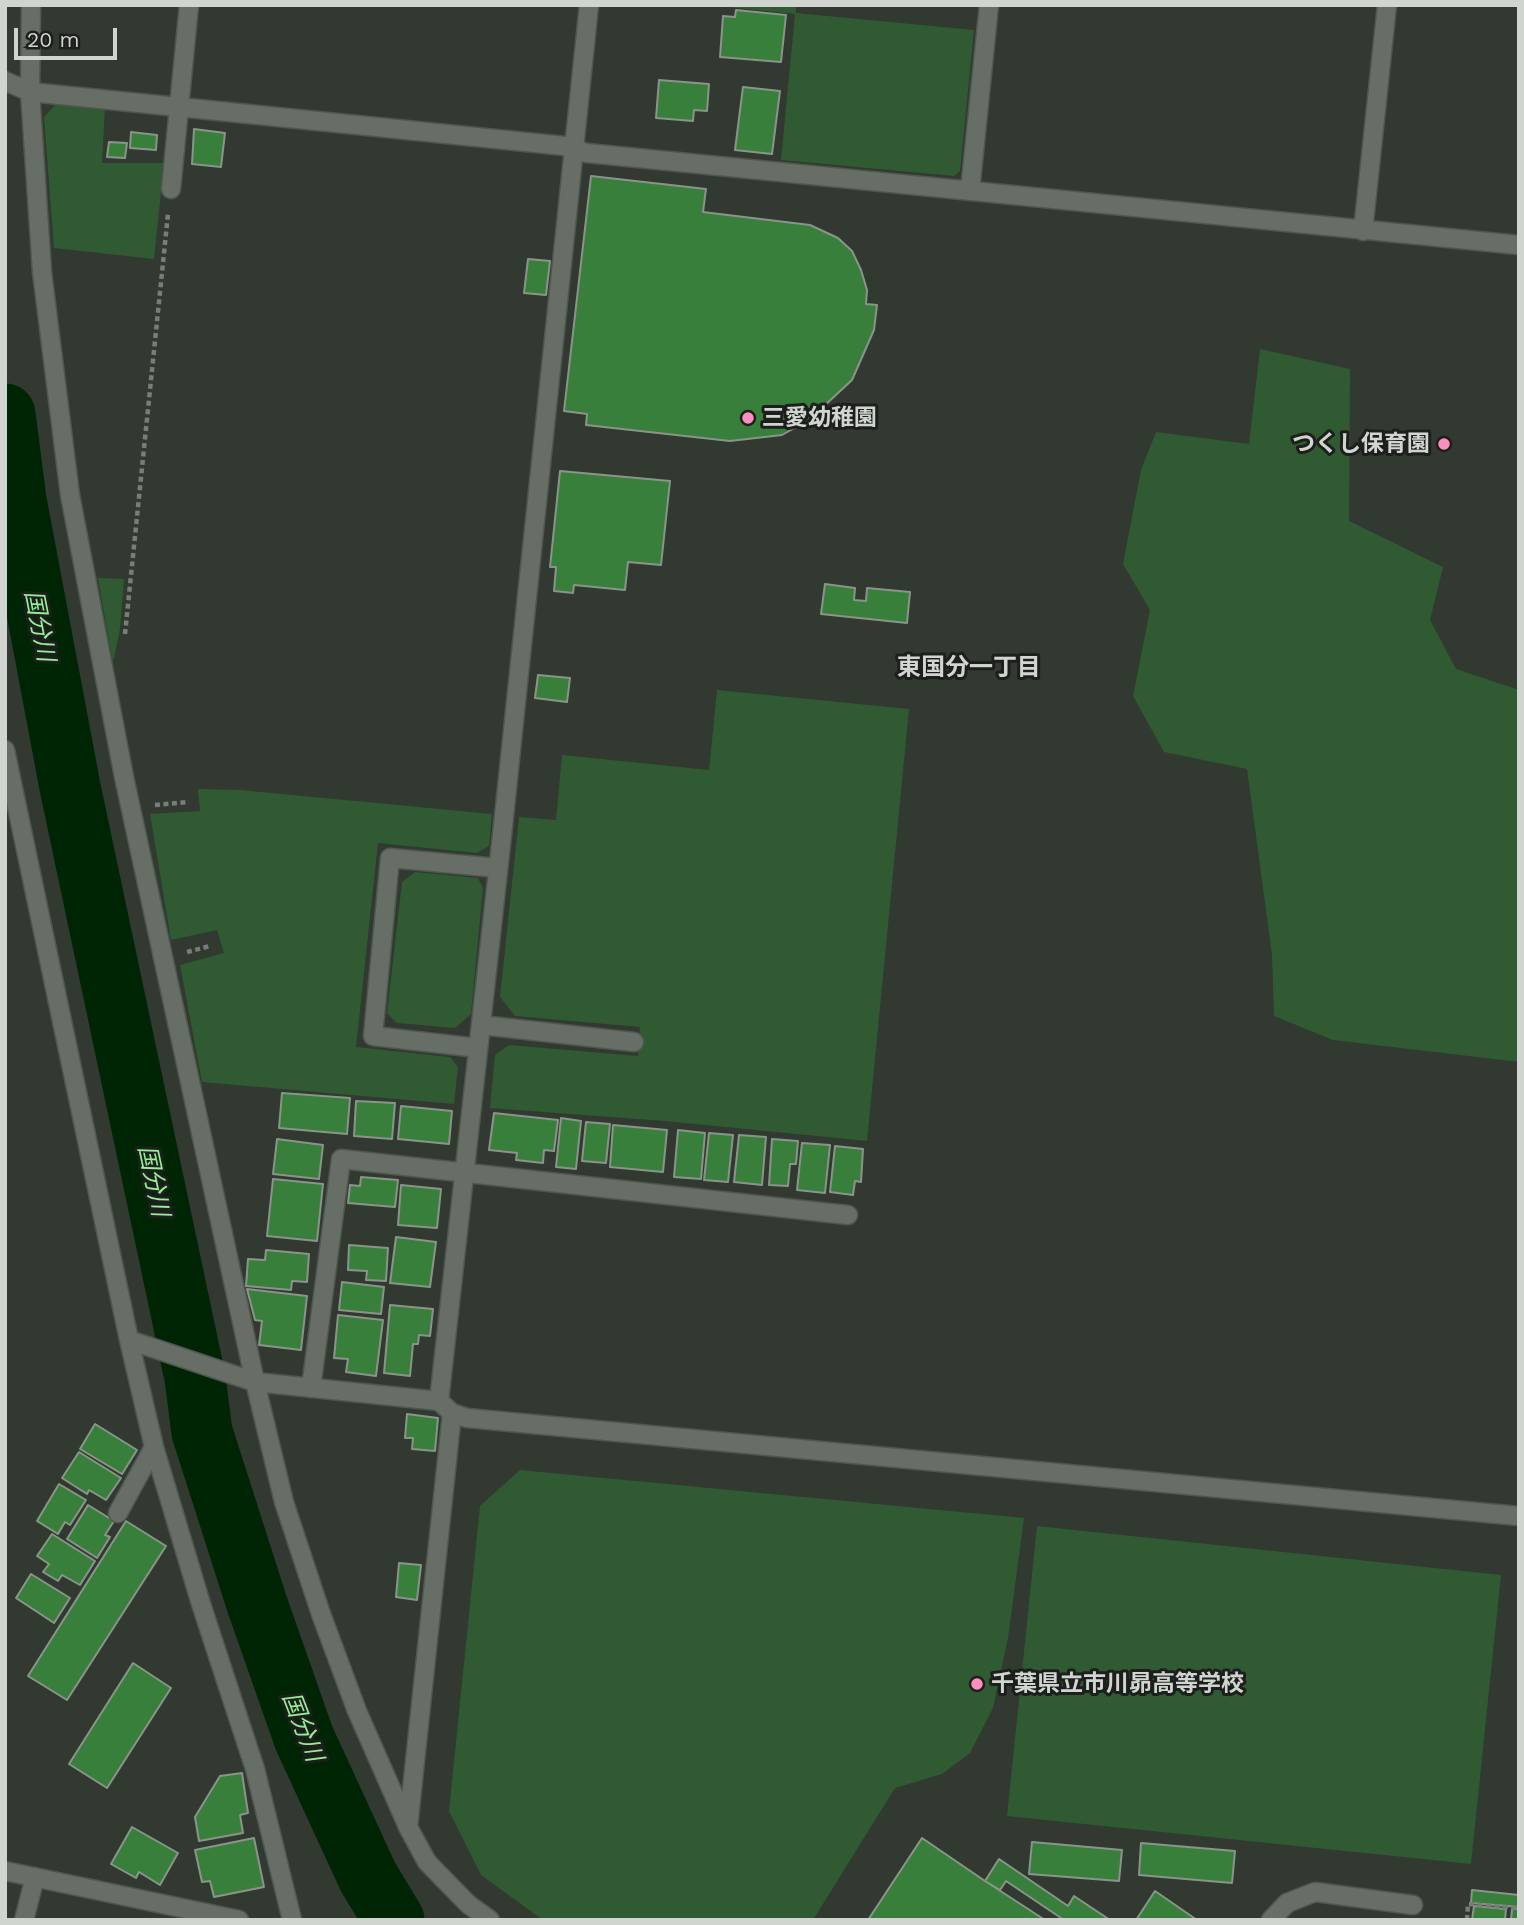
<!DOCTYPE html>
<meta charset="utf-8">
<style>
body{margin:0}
#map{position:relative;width:1524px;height:1925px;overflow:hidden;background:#313931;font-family:"Work Sans",sans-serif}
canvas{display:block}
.frame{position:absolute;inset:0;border:7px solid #d1d5d0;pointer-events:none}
.scale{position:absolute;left:14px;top:28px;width:103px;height:32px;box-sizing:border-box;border:4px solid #d1d5d0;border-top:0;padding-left:9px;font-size:21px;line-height:24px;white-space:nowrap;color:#d1d5d0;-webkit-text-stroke:5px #1c1f1b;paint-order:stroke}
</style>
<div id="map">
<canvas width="1524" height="1925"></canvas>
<div class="frame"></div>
<div class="scale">20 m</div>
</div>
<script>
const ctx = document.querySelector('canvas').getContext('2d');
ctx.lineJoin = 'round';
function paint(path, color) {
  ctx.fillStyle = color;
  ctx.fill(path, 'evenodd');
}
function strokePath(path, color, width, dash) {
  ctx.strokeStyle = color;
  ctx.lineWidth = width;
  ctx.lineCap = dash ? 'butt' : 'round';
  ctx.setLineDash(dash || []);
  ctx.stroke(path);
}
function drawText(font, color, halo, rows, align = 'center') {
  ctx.font = font + ' "Work Sans","Noto Sans JP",sans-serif';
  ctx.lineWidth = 6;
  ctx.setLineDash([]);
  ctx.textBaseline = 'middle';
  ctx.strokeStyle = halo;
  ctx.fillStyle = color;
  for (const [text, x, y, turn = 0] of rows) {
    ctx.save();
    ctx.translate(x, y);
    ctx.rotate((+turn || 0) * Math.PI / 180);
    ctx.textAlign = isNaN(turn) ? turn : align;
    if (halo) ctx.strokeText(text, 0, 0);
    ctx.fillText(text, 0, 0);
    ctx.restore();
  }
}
const green = new Path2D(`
 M709,5H796V13L974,30L960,171L954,176L781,160L795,14Z
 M57,103L105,108L102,163H164L154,259L54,248L44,117Z
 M1260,349L1350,369L1349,521L1443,567L1430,620L1456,669L1519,690V1062L1333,1040L1274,1016L1272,955L1247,769L1164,752L1133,696L1150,610L1123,564L1141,470L1156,432L1249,444Z
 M98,578L124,579L120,629L113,663Z
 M717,690L909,709L867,1141L665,1121L490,1108L495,1055L509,1045L638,1056L640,1027L515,1016L500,997L519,817L556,820L562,755L709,770Z
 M198,789L240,790L492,814L489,846L477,853L378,843L356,1047L450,1057L458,1067L454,1104L202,1082L180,965L224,953L217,930L171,940L150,814L200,811Z
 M415,872L478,878L483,888L471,1014L455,1028L397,1023L387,1013L402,882Z
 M520,1470L1024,1518L1008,1638L993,1708L970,1753L942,1774L895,1788L813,1920H543L481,1875L449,1811L480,1506Z
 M1037,1526L1501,1575L1471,1864L1007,1816Z`);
const river = new Path2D(`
 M5,414L16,500L70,787L195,1378L202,1432L257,1604L304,1738L368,1877L394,1920`);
const building = new Path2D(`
 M736,10L786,15L781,62L720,57L723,16L735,17Z
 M659,80L709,84L707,111L694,110L693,121L656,118Z
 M743,87L780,91L772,154L735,150Z
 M194,129L225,133L221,167L192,164Z
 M131,132L157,135L156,150L130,148Z
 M109,142L127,143L125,158L107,157Z
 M591,176L706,189L703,212L810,225L838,238L852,251L861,270L867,290L866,304L877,305L874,330L852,380L809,420L782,435L730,441L586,425L587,414L564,411Z
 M528,259L550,261L546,295L524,293Z
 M560,471L670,481L661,565L628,562L625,590L574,585L573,593L554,591L556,567H550Z
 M825,584L855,588L854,600L866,601L867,588L910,592L907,623L821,614Z
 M538,675L570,678L567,702L535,698Z
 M282,1093L350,1098L347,1134L279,1128Z
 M356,1101L395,1103L392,1139L354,1136Z
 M401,1106L452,1111L449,1144L398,1139Z
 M494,1113L558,1120L554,1151L544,1150L543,1163L516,1160L517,1153L489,1150Z
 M561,1118L581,1121L576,1169L556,1167Z
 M586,1122L610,1124L606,1163L582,1161Z
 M613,1125L667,1130L663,1172L610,1167Z
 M678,1130L705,1133L701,1179L674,1177Z
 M709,1133L733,1135L728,1182L704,1180Z
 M739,1135L766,1137L762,1185L734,1182Z
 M277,1139L323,1145L319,1179L273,1174Z
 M772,1139L798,1141L796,1164H790L788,1186L769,1185Z
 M802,1143L830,1145L825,1193L797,1190Z
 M835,1146L863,1149L861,1182L855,1181L853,1195L830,1192Z
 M361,1177L398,1180L395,1207L348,1203L350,1185L360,1186Z
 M273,1179L323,1184L317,1241L267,1236Z
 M401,1185L441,1189L437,1228L398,1225Z
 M396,1237L436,1242L430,1287L390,1283Z
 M349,1245L388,1248L386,1281L366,1280L367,1271L348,1270Z
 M266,1250L309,1254L307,1282L292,1281L291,1290L246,1286L248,1259L265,1260Z
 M342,1282L384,1287L381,1314L339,1310Z
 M247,1289L307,1296L301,1350L259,1345L262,1321L255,1320Z
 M390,1305L433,1309L430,1336L419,1335L418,1344H413L410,1376L384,1373Z
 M338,1315L383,1320L376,1376L346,1372L348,1359L334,1358Z
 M407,1414L438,1418L435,1451L412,1449L413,1438H405Z
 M95,1424L137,1450L122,1474L80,1449Z
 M79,1452L121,1478L106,1500L89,1490L87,1494L62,1478Z
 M59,1484L86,1500L70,1525L65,1522L58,1534L37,1521Z
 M88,1505L114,1521L105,1535L110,1537L97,1558L67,1539Z
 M126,1521L166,1546L67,1700L28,1676Z
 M52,1534L95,1561L80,1585L62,1575L58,1581L43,1572L49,1564L37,1556Z
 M399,1563L421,1565L417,1600L396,1597Z
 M31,1574L70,1598L54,1623L16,1598Z
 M133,1663L171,1688L107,1788L69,1764Z
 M242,1773L248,1813L240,1815L243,1833L199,1841L195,1817L220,1776Z
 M132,1827L178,1853L160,1885L139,1872L136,1878L111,1864Z
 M254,1838L264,1887L214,1897L210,1881L202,1882L195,1850Z
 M922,1838L985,1881L1045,1920H868Z
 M1032,1842L1122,1850L1119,1881L1029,1874Z
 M1141,1843L1235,1851L1232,1883L1139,1875Z
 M999,1859L1068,1906L1074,1896L1110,1920H1064L1006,1881L1000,1890L985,1881Z
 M1472,1890L1519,1895V1907L1471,1903Z
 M1155,1891L1197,1920H1136Z
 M1474,1906L1506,1909L1505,1920H1472Z
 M1512,1909H1519V1920H1511Z`);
const path = new Path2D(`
 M125,634L168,214
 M155,805L189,802
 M187,952L210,946
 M1467,1920L1468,1904L1519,1908`);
const minor = new Path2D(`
 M31,5L30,92L42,272L70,495L124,777L255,1382L284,1502L321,1614L357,1711L408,1827L427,1862L468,1904L490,1920
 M5,81L30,92L565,146L587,153L1519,245
 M171,189L189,5
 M970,191L989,5
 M1363,231L1387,5
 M5,750L129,1340L154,1447L201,1604L255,1769L292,1920
 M481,1025L634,1042
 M478,1048L373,1036L390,858L498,868
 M129,1340L255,1382L439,1401L452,1413L467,1418L1519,1516
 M311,1388L341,1159L848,1215
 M439,1401L503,826L589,5
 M118,1513L154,1447
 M408,1827L452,1413
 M5,1871L239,1920
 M24,1920L35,1877
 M1271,1920L1287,1903L1315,1892L1413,1905`);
const markers = [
 [748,418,7,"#fe8ebd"],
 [1444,444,7,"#fe8ebd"],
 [977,1684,7,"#fe8ebd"]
];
const poiNames = [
 ["三愛幼稚園",762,418],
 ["つくし保育園",1430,444,"right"],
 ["千葉県立市川昴高等学校",991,1684]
];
const waterNames = [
 ["国分川",39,626,79],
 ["国分川",153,1181,78],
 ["国分川",302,1727,69]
];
const neighbourhoodNames = [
 ["東国分一丁目",969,668]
];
paint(green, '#305a32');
strokePath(river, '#002504', 61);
paint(building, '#387f3c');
strokePath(building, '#8b948a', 2);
strokePath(minor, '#505650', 21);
strokePath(path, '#787e77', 4.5, [5, 3.5]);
strokePath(minor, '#666e65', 18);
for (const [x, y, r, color] of markers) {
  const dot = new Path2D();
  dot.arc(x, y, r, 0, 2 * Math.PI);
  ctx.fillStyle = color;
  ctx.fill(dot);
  strokePath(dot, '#1c1f1b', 2.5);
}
drawText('bold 23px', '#d1d5d0', '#1c1f1b', poiNames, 'left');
drawText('italic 24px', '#92ef94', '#1c1f1b', waterNames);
drawText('bold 24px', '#d1d5d0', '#1c1f1b', neighbourhoodNames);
</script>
